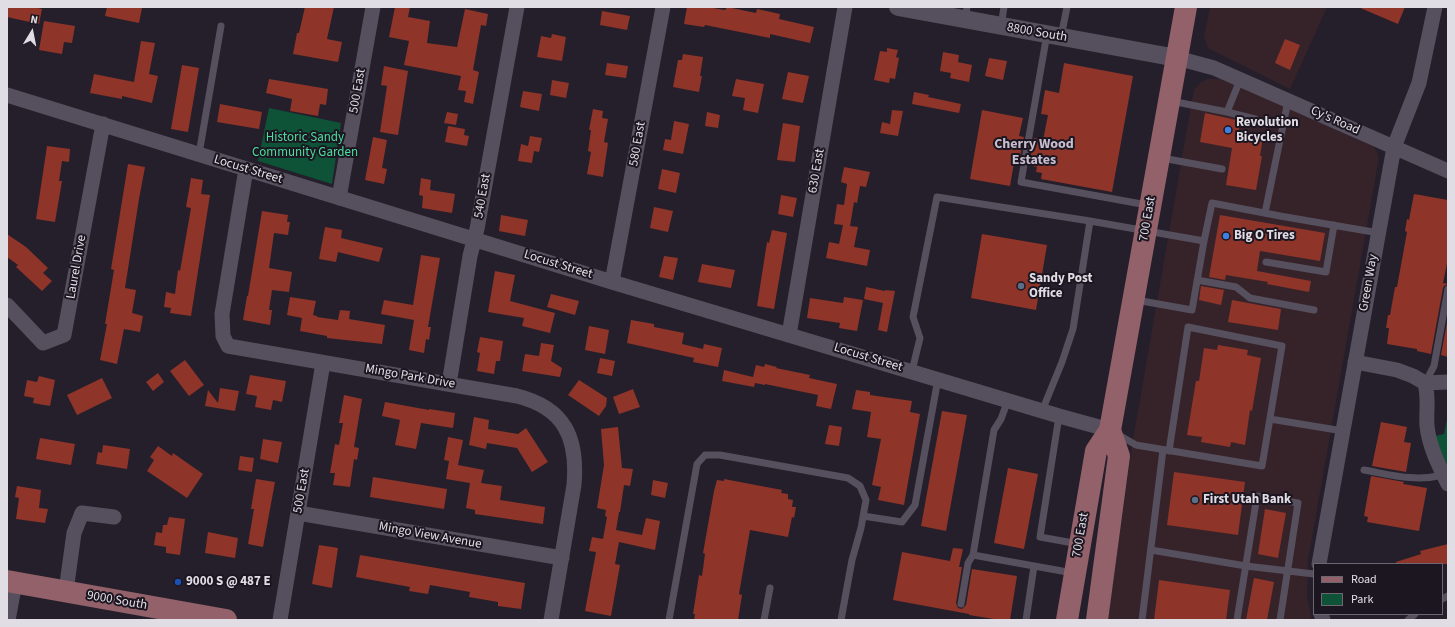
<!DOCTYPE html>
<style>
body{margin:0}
#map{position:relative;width:1455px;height:627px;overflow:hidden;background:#251f2b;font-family:"Source Sans 3",sans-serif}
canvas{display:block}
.frame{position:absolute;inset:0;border:8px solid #e1dde5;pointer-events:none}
.legend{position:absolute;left:1313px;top:563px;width:130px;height:52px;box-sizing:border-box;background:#1c1621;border:1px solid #6b666f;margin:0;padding:5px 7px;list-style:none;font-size:12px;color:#e1dde5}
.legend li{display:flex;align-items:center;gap:8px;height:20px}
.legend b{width:20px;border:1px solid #6b666f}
.north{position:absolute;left:12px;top:12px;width:40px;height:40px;-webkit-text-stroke:3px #1c1621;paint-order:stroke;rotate:10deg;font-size:11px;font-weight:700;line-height:16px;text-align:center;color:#e1dde5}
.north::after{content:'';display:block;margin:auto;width:14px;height:18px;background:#e1dde5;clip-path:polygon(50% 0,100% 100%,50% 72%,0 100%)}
</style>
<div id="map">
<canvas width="1455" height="627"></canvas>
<div class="frame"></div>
<ul class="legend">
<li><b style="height:5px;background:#93616a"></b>Road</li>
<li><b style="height:11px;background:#0e5237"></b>Park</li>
</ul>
<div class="north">N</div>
</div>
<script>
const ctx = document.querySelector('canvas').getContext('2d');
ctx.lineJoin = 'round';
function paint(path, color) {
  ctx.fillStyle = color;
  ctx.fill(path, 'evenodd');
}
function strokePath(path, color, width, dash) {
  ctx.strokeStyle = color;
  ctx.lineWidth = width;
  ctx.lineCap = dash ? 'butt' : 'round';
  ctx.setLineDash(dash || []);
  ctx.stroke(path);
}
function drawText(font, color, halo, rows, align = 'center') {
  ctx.font = font + ' "Source Sans 3",sans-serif';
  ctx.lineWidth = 4;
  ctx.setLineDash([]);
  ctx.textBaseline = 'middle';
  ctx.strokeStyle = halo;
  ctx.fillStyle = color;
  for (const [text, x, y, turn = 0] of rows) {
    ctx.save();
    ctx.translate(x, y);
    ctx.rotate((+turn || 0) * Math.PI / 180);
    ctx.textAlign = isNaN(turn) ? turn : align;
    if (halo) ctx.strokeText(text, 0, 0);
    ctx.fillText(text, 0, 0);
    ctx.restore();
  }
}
const commercial = new Path2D(`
 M1210,7H1327L1290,89L1208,48L1204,37Z
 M1207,79H1220L1256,94L1374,147L1378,155V163L1308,560L1307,597L1312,620H1108L1132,446L1192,100L1194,90L1200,83Z`);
const green = new Path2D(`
 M269,108L341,123L332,184L258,161Z
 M1448,415V467L1435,439V436L1444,434Z`);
const building = new Path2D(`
 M7,7H33L42,9L39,24L7,17Z
 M107,7L142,8L139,23L105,16Z
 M305,7H334L327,39L342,42L338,62L293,54L297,33H299Z
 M395,7H410L408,17L430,21L427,43L457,47L465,9L488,14L486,26L481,25L473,70L479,72L473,104L464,102L466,91L458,90L461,76L404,65L409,41L389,37Z
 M687,7H707L725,10L727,7L756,13L757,9L780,14L779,19L814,27L810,43L770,34V38L705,25L704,27L684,24Z
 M1358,7H1405L1398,24Z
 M602,11L630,16L627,30L600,25Z
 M44,21L75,26L72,43L64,42L62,54L39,50Z
 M552,34L566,37L562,61L537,57L541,36L551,38Z
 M1285,39L1300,45L1290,70L1275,63Z
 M141,41L155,43L149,74L158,76L152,103L122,96V99L90,93L94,74L134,82Z
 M887,48L898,50L896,57L899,58L895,79L890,78L889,83L874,80L880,51L887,52Z
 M943,52L959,55L958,62L972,65L969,82L950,78L951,73L940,71Z
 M683,54L703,57L700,76H702L699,92L673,87L678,60H682Z
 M989,58L1007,61L1003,80L985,76Z
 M607,63L628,66L626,78L605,75Z
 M1064,63L1133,76L1112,192L1041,179L1042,173L1036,172L1037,167L1029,165L1034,138L1043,140L1048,115L1041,114L1045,90L1059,93Z
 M182,65L199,68L188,132L171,129Z
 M384,66L408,71L398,135L380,132L387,86L381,85Z
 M788,72L809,76L803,103L782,99Z
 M269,79L328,89L326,105L320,104L318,116L290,111L292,99L266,93Z
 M736,79L764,84L758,113L743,110L745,98L732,96Z
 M552,80L569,83L566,98L550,95Z
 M523,91L542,94L539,111L520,107Z
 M914,92L929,95L928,97L961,104L959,113L912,104Z
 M220,104L262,112L259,129L217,122Z
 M593,109L603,111L602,118L608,119L604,142L608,143L603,177L587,174L591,152L588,151L591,130H589Z
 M892,110L903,111L898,136L880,133L882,122L890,124Z
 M982,110L1023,118L1019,136L1024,137L1019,163H1014L1010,186L970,179Z
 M447,112L458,114L456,125L444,123Z
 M707,112L720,115L718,128L705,126Z
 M1205,113L1241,121L1238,133L1263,137L1260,156H1262L1256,190L1226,185L1232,148L1200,142Z
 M674,121L689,124L683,154L663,150L665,139L671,140Z
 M783,123L800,126L795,162L777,160Z
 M448,126L465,129L464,135L469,136L467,146L445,142Z
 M530,136L542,138L539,152L534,151L532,163L518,161L521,144L528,146Z
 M373,137L387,140L382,168L387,169L384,184L365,180Z
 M47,146L70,149L69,162L62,161L59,181H62L55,222L36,219Z
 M128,164L145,167L139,199L125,288L136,290L132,313L143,316L140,332L124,329L117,364L100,360L107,324H105L114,270L111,269Z
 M844,167L870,172L866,187L860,186L857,203L854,202L850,226L858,227L854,247L870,250L867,266L826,258L829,242L839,244L843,225L834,224L837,204L844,205L847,184L841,182Z
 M662,169L680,173L676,193L658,189Z
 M191,178L203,180L201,194L210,195L191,316L170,313L171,308L164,307L166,292L175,294L178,270L180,271L191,208L186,207Z
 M421,178L431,180L430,190L455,194L452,213L422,208L423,196L419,195Z
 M1414,194L1448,200V259L1443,283L1448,284L1444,286L1443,288L1431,354L1417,351V349L1387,344L1389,328H1386L1388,315H1390L1395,287H1397L1407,232L1405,231L1407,219L1409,220Z
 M781,195L797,198L793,217L778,214Z
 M654,207L673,211L668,232L650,228Z
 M262,211L288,215L287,222H290L288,235L274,233L269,268L292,272L289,292L272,290L269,310H272L270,325L243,320L247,296H248Z
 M501,215L528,220L525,236L499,231Z
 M1220,215L1325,233L1320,261L1260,251L1257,271L1311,281L1309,292L1267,284L1268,282L1226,275L1225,280L1209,277Z
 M325,227L342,230L341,238L383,248L379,262L338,252L336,262L319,259Z
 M772,230L787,233L774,309L757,306L767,242L769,243Z
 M7,234L26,247L48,268L43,273L52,281L42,291L16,267L18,265L7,257Z
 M982,234L1047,245L1036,310L971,298Z
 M421,255L440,258L428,327H431L429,340L426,339L424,353L409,350L414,320L381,314L384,300L413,305Z
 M664,256L678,258L673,280L659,277Z
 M702,264L735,270L731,288L698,282Z
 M495,271L515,275L510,301L555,313L550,333L522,326L524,318L488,312Z
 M1201,286L1224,290L1221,305L1199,300Z
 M866,287L885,291V290L895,291L887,332L878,330L883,303L864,299Z
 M551,294L579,301L575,315L547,307Z
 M290,297L316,301L313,315L317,316V317L338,320L340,310L350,311L349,319L385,325L382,344L327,338V336L300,331L302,318L287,315Z
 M844,297L863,300L857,331L839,328L840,323L807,318L810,298L843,303Z
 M1232,300L1281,309L1278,330L1228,322Z
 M1448,317V357L1441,355Z
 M631,320L654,324V327L684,333L682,344L703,349L704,344L722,348L718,367L693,362L694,358L627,343Z
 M589,326L609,330L605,354L585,350Z
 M480,337L503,341L500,361H496L494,374L477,371L480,353L477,352Z
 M541,343L554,345L551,361L562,368L560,377L522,371L525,354L539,356Z
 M1218,345L1248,350L1247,355L1261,358L1252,411L1250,410L1245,445L1231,442L1230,447L1201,442L1202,437L1187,435L1196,381H1199L1204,348L1217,350Z
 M600,358L615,361L612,376L597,373Z
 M185,360L204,385L189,396L170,371Z
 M765,364L777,367L776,368L810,375L809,378L837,384L831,409L816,406L818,395L765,384V385L755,383L754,387L722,381L724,370L753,377L756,365L764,367Z
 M158,373L164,382L153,391L146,382Z
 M250,375L286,381L282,402L273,400L271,410L255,407L257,396L246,394Z
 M39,376L55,380L50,406L33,403L34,398L24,396L27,380L37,382Z
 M102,378L112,398L77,415L67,395Z
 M579,380L607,398L606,406L599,416L568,395Z
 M220,388L239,391L235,411L205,406L208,390L218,403Z
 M633,389L640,407L619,414L613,397Z
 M856,390L870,392V395L912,401L910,412L920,414L904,505L878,500L881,487L872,485L881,439L867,437L871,412L852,409Z
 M344,395L362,399L354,447L359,448L357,460L354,459L350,487L333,485L335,473H330L335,444L339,445L343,423H339Z
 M385,402L429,410V409L455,413L453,428L421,423L416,449L395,445L400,420L382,416Z
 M942,411L967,415L946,531L921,526Z
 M474,417L489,420L488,429L518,434L526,428L548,462L532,472L517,448L487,443L486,449L469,445Z
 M1381,422L1407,427L1404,442L1411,443L1406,472L1372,466Z
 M829,425L842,427L839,446L825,444Z
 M618,427L622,468L633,469L630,486L624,485L620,512H619L616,530L642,535L646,518L660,521L655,550L619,542L615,564L620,565L611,616L585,611L596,552L589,551L592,537L603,539L607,517L605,516L606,510L597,508L604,465L601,429Z
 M448,437L463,440L458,465L484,470L481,483L502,486L500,500L545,507L543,524L475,514V510L466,508L470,483L446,479L449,461L444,460Z
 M40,438L75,444L71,465L36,459Z
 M263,439L282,442L278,463L260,459Z
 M103,445L130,449L127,469L96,464L98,452L102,453Z
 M158,446L172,456L173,453L203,474L187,498L147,471L154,460L150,457Z
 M240,456L254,458L252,472L238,470Z
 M1008,468L1038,474L1024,549L994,543Z
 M1174,472L1245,482L1238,535L1167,525Z
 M1371,476L1404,482L1403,484L1427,488L1419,531L1367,522L1368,517L1364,516Z
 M373,477L447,489L444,509L370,497Z
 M256,479L275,482L263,547L248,544L254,509H251Z
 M724,479L782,490L781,493L788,494V499L793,500L792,507H796L794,518L792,517L788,537L750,530L739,594L742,595L738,620H694L695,614H693L699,575L702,576L705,554L703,553L714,491L717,480L724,481Z
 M653,480L668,483L665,498L651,495Z
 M17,486L41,490L39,508L48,509L45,523L16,519L19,498L15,497Z
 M1265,509L1286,513L1278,558L1258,554Z
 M169,517L185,519L180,555L166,553V547L154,545L156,532L162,533L163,525H167Z
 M208,532L238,538L235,558L205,553Z
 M1448,544V564H1397L1396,562L1421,554L1420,551Z
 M319,545L338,548L332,588L312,584Z
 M953,548L963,549L959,567H962L956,603L958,608L962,609L966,605L972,569L1017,576L1010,620H1000L969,615V614L893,600L902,552L950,561Z
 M360,555L525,583L521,609L498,606V602L469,597L470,592L430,585L428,594L409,591L410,587L356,577Z
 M1254,578L1274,582L1267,620H1246Z
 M1159,580L1230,590L1226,620H1154Z`);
const service = new Path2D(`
 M965,19L967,7
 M1001,26L1004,7
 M1047,34L1021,182L1147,205
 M1061,37L1067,7
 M1171,101L1227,112L1255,119
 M1227,112L1240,80
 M199,154L221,26
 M1162,158L1222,169
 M1265,213L1288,101
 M1266,262L1326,272L1334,225
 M1197,280L1236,287L1250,298L1314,310
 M1136,300L1192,310L1204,241
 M912,371L920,338L913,317L937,197L1090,221L1204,241L1212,203L1280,216L1379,233
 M1425,383L1434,366L1448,289
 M1008,400L1001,419L994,430L973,555L1073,573
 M1042,411L1062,362L1073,329L1090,221
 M1059,416L1040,537L1079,544
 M1270,419L1343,431
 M1117,434L1136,445L1262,466L1282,346L1188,327L1169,451
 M1364,470C1392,475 1415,482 1443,475
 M863,516L902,522L915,505L938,379
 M1151,550L1246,566L1314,574
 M1442,599L1448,596
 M961,604L968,563L973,555
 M669,620L697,464L705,455H720L848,478L860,486L866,500L861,528L852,560L841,620
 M764,620L770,588
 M1026,620L1034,566
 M1142,620L1163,450
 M1237,620L1257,496L1298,503L1280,620
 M1408,620L1415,614`);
const minor = new Path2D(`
 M1177,58L1214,68L1448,171
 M7,95L612,282L1059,416L1110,430
 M246,169L222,314L223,336L228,346L517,396C565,408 578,438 574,485L551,620
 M339,198L373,7
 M612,282L663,7
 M7,305L43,343L64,335L103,124
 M789,335L845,7
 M1355,362L1397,370L1413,376L1425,383L1448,382
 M1425,383C1429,399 1426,410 1427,426C1429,446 1439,466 1448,484
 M449,384L470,256L477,229L517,7
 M298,513L562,558
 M1319,564L1394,147L1419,83L1435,7
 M66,591L74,533L82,513L114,517
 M1321,614L1323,620
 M8,620L15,583
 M280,620L323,363`);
const tertiary = new Path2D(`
 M898,7L1177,58`);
const primary = new Path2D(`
 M7,581L226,620
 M1067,620L1096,451L1110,430L1186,7
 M1097,620L1119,456L1110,430`);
const markers = [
 [1228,130,4,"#3f7fe0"],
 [1226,236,4,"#3f7fe0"],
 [1021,286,4,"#5c6f8a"],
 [1195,500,4,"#5c6f8a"],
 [178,582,4,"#1a4fb4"]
];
const streetNames = [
 ["8800 South",1037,33,10],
 ["500 East",358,91,-80],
 ["Cy's Road",1335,121,24],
 ["580 East",638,144,-80],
 ["Locust Street",248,170,17],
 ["630 East",817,171,-80],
 ["540 East",483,196,-80],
 ["700 East",1148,219,-80],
 ["Locust Street",558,265,17],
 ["Laurel Drive",77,267,-80],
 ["Green Way",1369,283,-80],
 ["Locust Street",868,358,17],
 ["Mingo Park Drive",410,377,10],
 ["500 East",302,491,-80],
 ["700 East",1081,535,-80],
 ["Mingo View Avenue",430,536,10],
 ["9000 South",117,601,10]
];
const poiNames = [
 ["Revolution",1236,123],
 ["Bicycles",1236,138],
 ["Big O Tires",1234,236],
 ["Sandy Post",1029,279],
 ["Office",1029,294],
 ["First Utah Bank",1203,500],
 ["9000 S @ 487 E",186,582]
];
const parkNames = [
 ["Historic Sandy",305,138],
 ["Community Garden",305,153]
];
const neighbourhoodNames = [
 ["Cherry Wood",1034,145],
 ["Estates",1034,161]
];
paint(commercial, '#36232a');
paint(green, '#0e5237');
paint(building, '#8e3429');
strokePath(service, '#564f5d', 7);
strokePath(minor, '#564f5d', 15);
strokePath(tertiary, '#564f5d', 18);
strokePath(primary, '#93616a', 22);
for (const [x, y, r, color] of markers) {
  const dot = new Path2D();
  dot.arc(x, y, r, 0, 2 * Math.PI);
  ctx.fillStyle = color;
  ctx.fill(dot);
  strokePath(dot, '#1c1621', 1.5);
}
drawText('13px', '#e1dde5', '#1c1621', streetNames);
drawText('bold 13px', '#e1dde5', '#1c1621', poiNames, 'left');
drawText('13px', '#4bdf9f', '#1c1621', parkNames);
drawText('bold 14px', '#c6bece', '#1c1621', neighbourhoodNames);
</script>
